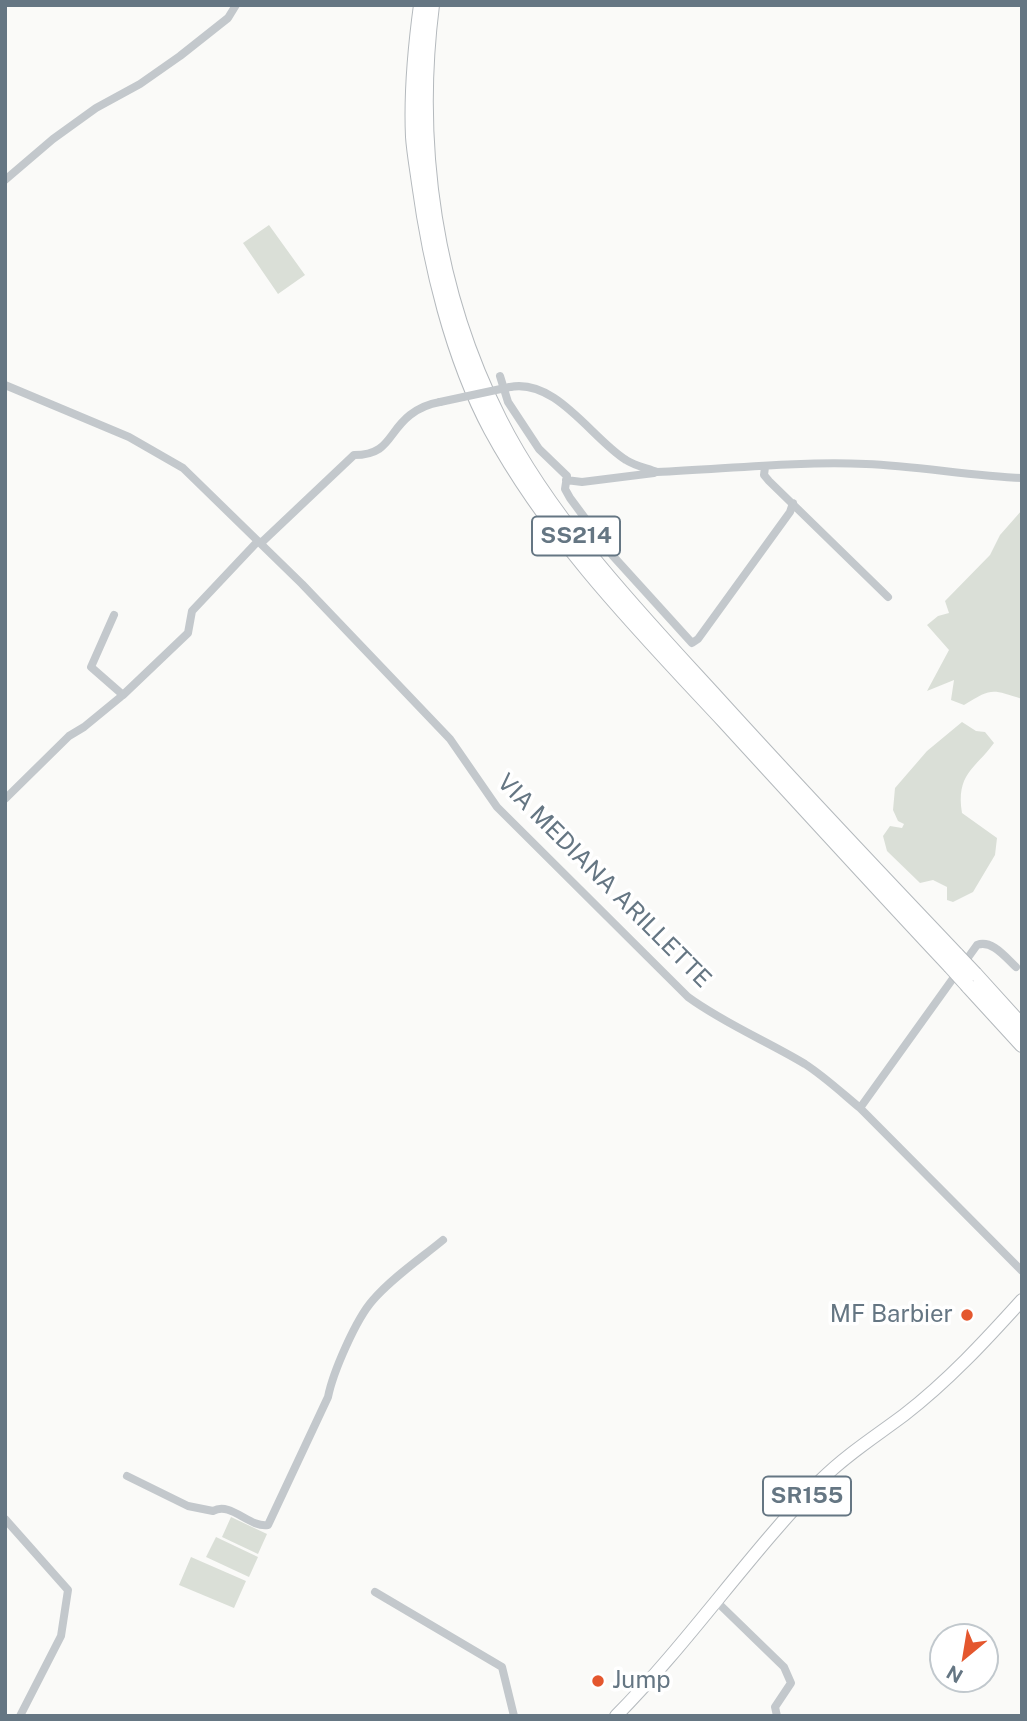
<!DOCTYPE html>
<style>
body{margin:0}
#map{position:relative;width:1027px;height:1721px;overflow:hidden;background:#fafaf8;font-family:"Public Sans",sans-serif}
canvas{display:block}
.frame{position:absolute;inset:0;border:7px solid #657683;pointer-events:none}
.north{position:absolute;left:929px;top:1623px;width:70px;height:70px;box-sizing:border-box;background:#fff;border:2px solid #c1c8cd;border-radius:50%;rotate:210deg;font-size:19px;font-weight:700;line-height:28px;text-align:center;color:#657683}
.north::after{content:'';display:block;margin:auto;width:24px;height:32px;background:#e4572e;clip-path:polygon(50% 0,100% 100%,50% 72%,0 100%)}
</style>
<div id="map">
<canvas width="1027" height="1721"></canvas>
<div class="frame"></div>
<div class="north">N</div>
</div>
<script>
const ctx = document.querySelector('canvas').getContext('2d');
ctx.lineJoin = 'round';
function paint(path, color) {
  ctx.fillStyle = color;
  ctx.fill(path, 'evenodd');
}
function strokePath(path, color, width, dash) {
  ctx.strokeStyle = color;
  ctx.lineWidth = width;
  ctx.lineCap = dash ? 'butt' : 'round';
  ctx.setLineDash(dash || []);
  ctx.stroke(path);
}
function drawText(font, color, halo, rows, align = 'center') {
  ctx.font = font + ' "Public Sans",sans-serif';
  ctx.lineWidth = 7;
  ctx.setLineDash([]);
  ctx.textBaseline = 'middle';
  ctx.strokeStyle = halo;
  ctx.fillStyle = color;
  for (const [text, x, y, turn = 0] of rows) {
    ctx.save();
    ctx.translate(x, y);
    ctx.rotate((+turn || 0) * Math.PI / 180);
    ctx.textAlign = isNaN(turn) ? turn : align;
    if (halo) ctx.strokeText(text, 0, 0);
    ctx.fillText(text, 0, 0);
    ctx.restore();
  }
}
const green = new Path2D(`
 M269,225L305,275L278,294L243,243Z
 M1022,510V699C991,689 992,688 964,705L951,700L954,680L927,691L949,650L927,625L938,616L949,613L945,601L990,555L1000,535Z
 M962,722L976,731L985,732L994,743C974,770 956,774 962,813L997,838L995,855L973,892L953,902L947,900V887L933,880L920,883L887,851L883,836L890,826L902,828L904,824L898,821L893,810L895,788L927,751Z
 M231,1517L267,1534L258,1554L222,1537Z
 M216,1537L258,1557L249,1577L206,1557Z
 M191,1557L246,1581L234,1608L179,1585Z`);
const street = new Path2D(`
 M5,180L53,139L96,108L140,84L180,56L228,18L236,5
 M500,376L508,402L539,449L567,476L565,489L570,498L613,556L692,643L698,639L790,512L793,503
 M5,385L129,437L183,468L302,584L450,739L497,807L688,997C725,1024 767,1041 805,1064C825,1077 842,1093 860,1108L1022,1271
 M510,387C556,378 592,439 626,460C635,466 647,468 657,472C726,469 797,461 866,464C918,466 970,476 1022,478
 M765,467L764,475L769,481L888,597
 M566,480L582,482L654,473
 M261,543L354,455C390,455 387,433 410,415C419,408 428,404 440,402
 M114,615L91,667L123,695L188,633L192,611L258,541
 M5,799L69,736L84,727L123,695
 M860,1108L977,945C992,939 1006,958 1016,967
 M127,1476L188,1506L213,1511C231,1501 249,1528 268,1525L328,1397C333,1372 356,1319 373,1300C393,1277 420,1259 443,1240
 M5,1519L68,1590L61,1636L20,1716
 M375,1592L502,1667L514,1716
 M716,1601L784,1667L791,1683L775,1707L777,1716`);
const primary = new Path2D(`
 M616,1716C689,1642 748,1555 821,1480C846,1455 876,1436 904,1415C948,1381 985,1341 1022,1300`);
const highway = new Path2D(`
 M421,5C415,49 411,93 413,137C414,152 417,168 419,183C430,264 452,357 491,430C550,539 640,631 724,721C799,803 874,885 950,966
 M432,5C414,146 435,292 500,420C551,521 640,614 716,697C795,784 876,870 957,955
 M975,974L1022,1026
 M968,986L1022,1045`);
const streetBridge = new Path2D(`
 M440,402L510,387`);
const highwayBridge = new Path2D(`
 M957,955L975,974
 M950,966L968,986`);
const markers = [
 [967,1315,7,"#e4572e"],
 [598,1681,7,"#e4572e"]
];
const shields = [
 [576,536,88],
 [807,1496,88]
];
const shieldNames = [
 ["SS214",576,536],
 ["SR155",807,1496]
];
const streetNames = [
 ["VIA MEDIANA ARILLETTE",604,881,45]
];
const poiNames = [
 ["MF Barbier",953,1315],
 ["Jump",612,1681,"left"]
];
paint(green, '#dadfd7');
strokePath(primary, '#b5babe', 14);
strokePath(highway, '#b4b9bd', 16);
strokePath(street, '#c3c8cc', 8);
strokePath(primary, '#fff', 12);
strokePath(highway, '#fff', 14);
strokePath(highwayBridge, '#b4b9bd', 16, []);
strokePath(streetBridge, '#c3c8cc', 8);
strokePath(highwayBridge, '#fff', 14);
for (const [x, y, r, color] of markers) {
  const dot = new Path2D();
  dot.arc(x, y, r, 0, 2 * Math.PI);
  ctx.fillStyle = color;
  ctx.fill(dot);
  strokePath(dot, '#fff', 2.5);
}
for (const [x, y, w] of shields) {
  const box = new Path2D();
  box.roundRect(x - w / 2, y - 19.5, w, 39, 5);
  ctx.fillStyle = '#fff';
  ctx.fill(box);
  strokePath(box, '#657683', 2);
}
drawText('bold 23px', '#657683', null, shieldNames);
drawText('24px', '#657683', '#fff', streetNames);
drawText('24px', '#657683', '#fff', poiNames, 'right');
</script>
